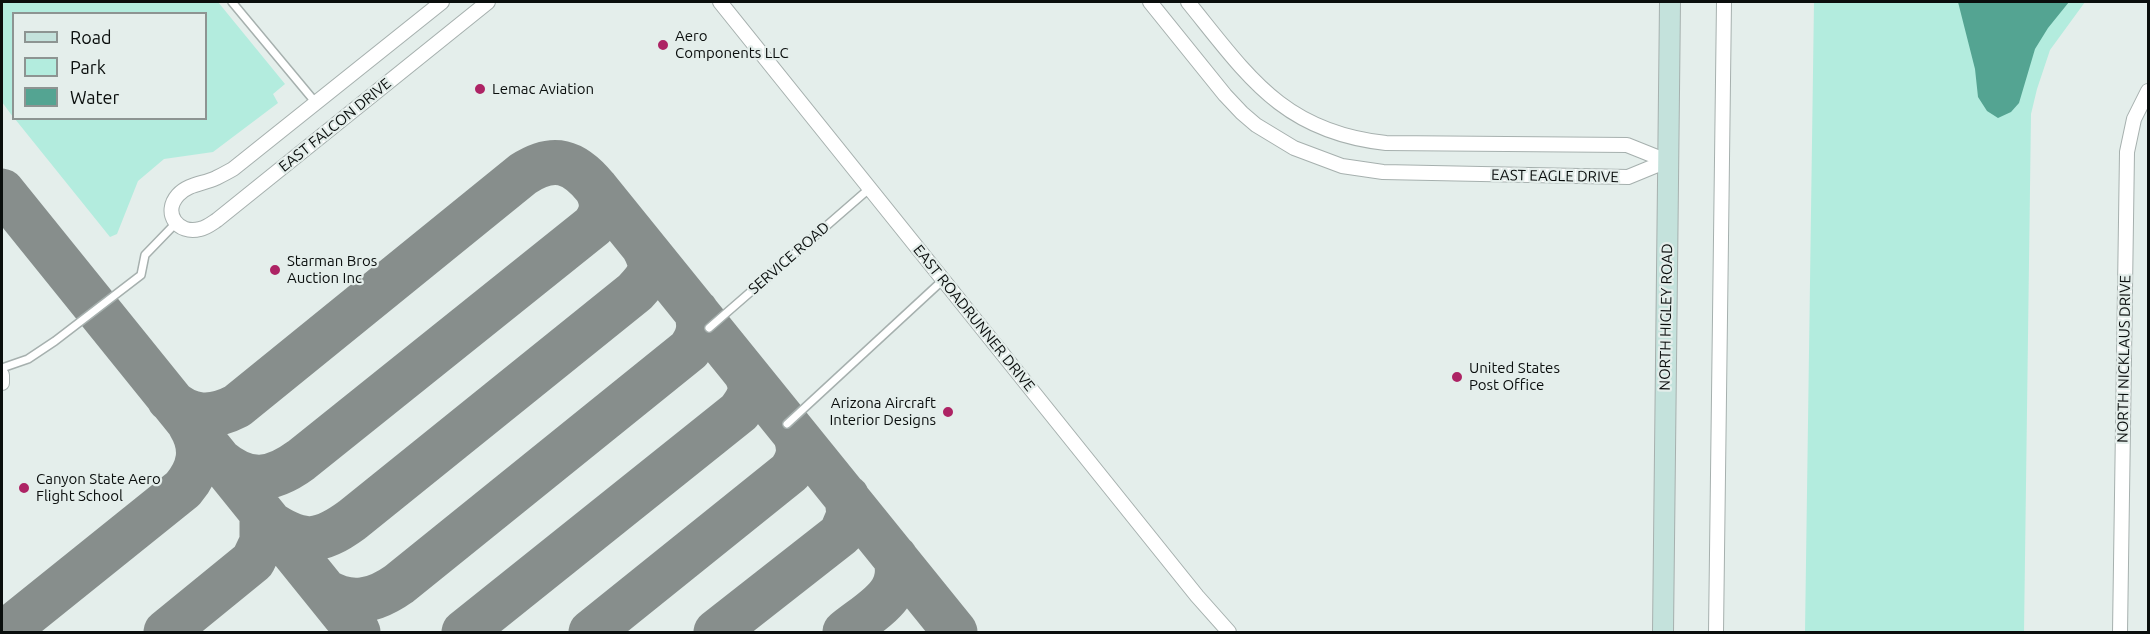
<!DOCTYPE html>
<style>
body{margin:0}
#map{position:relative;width:2150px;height:634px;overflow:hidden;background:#e4eeeb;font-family:Ubuntu,sans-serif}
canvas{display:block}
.frame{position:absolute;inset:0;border:3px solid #0a0e0d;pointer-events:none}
.legend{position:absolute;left:12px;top:12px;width:195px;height:108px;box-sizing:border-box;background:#e4eeeb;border:2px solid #8d9492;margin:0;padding:8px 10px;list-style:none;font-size:18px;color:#0a0e0d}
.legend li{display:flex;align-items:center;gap:12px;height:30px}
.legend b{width:30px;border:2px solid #8d9492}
</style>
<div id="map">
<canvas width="2150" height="634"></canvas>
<div class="frame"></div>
<ul class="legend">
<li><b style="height:8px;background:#c4e2dc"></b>Road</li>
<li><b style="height:16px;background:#b3ecde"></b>Park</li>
<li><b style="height:16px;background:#54a492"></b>Water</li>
</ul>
</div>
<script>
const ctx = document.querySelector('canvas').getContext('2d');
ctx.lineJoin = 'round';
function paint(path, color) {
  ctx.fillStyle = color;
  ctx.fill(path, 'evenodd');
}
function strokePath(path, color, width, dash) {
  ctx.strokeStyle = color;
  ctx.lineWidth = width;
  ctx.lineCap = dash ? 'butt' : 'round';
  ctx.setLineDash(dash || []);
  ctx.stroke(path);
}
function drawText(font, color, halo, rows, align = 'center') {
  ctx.font = font + ' Ubuntu,sans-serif';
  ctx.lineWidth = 4.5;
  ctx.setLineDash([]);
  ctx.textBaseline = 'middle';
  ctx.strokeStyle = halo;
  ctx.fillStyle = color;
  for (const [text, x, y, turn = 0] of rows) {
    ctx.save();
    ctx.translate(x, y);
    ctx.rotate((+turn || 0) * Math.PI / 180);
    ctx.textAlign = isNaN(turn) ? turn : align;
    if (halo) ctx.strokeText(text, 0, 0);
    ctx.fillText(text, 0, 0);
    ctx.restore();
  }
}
const green = new Path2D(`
 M2,2H218L285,84L273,94L278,103L213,152L164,159L138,181L117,234L110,237L15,119L206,118V14H14L13,117L2,102Z
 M1814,2H2085L2050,50L2037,89L2031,114L2024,632H1805Z`);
const water = new Path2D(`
 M1958,2H2069L2048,28L2035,49L2019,103L2011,112L1998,118L1987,111L1978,97L1975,69Z`);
const taxiway = new Path2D(`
 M2,191L358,632
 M169,399C190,419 212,419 237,406L523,174C554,154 574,161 596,188L955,632
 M219,460C248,484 271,482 301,460L593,226C603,213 604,203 596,188
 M268,522C302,545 319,544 352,520L635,292C651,275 655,267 643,246
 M325,591C351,607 375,601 399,584L689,350C699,337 701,326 696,311
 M5,632L183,489C200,469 204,448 190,425
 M166,632L253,561L262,542V513
 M464,632L739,412C749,399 754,390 746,374
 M591,632L790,472C799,459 801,450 795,434
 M716,632L841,534L849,515L847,497
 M845,632C869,612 908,594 895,557`);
const service = new Path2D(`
 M232,2L316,103
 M709,328L870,188
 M2,368L28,359L55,341L141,275L145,255L175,224
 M787,424L943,280`);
const minor = new Path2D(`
 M442,2L233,169C228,172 222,175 216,178C203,184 188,184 178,195C162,213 178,235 200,229C206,228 211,224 217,220L488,2
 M720,2L1197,596L1229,632
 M1150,2L1225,95L1242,113L1256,125L1294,148L1342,166L1383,172L1628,177L1667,161
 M1188,2C1248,76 1283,132 1386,143L1627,145L1667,161
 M2,375V383
 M1716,632L1724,2
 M2120,632L2127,152L2134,119L2148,91`);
const secondary = new Path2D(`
 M1663,632L1670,2`);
const markers = [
 [663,45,6,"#ad2364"],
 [480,89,6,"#ad2364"],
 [275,270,6,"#ad2364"],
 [1457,377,6,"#ad2364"],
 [948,412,6,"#ad2364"],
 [24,488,6,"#ad2364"]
];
const poiNames = [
 ["Aero",675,36],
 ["Components LLC",675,53],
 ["Lemac Aviation",492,89],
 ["Starman Bros",287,261],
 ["Auction Inc",287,278],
 ["United States",1469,368],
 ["Post Office",1469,385],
 ["Arizona Aircraft",936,403,"right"],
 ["Interior Designs",936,420,"right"],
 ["Canyon State Aero",36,479],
 ["Flight School",36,496]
];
const streetNames = [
 ["EAST FALCON DRIVE",335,125,-39],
 ["EAST EAGLE DRIVE",1555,176,1],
 ["SERVICE ROAD",789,258,-41],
 ["NORTH HIGLEY ROAD",1666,317,-89],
 ["EAST ROADRUNNER DRIVE",974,318,51],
 ["NORTH NICKLAUS DRIVE",2124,359,-89]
];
paint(green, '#b3ecde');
paint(water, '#54a492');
strokePath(taxiway, '#878e8c', 45);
strokePath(service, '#a6b0ae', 10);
strokePath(minor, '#a6b0ae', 16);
strokePath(secondary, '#a6b0ae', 22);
strokePath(service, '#fff', 7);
strokePath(minor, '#fff', 14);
strokePath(secondary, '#c4e2dc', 20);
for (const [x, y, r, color] of markers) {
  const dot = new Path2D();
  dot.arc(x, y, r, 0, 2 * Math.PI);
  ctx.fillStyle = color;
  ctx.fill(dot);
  strokePath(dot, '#e4eeeb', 2);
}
drawText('15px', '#0a0e0d', '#e4eeeb', poiNames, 'left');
drawText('15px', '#0a0e0d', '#e4eeeb', streetNames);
</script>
